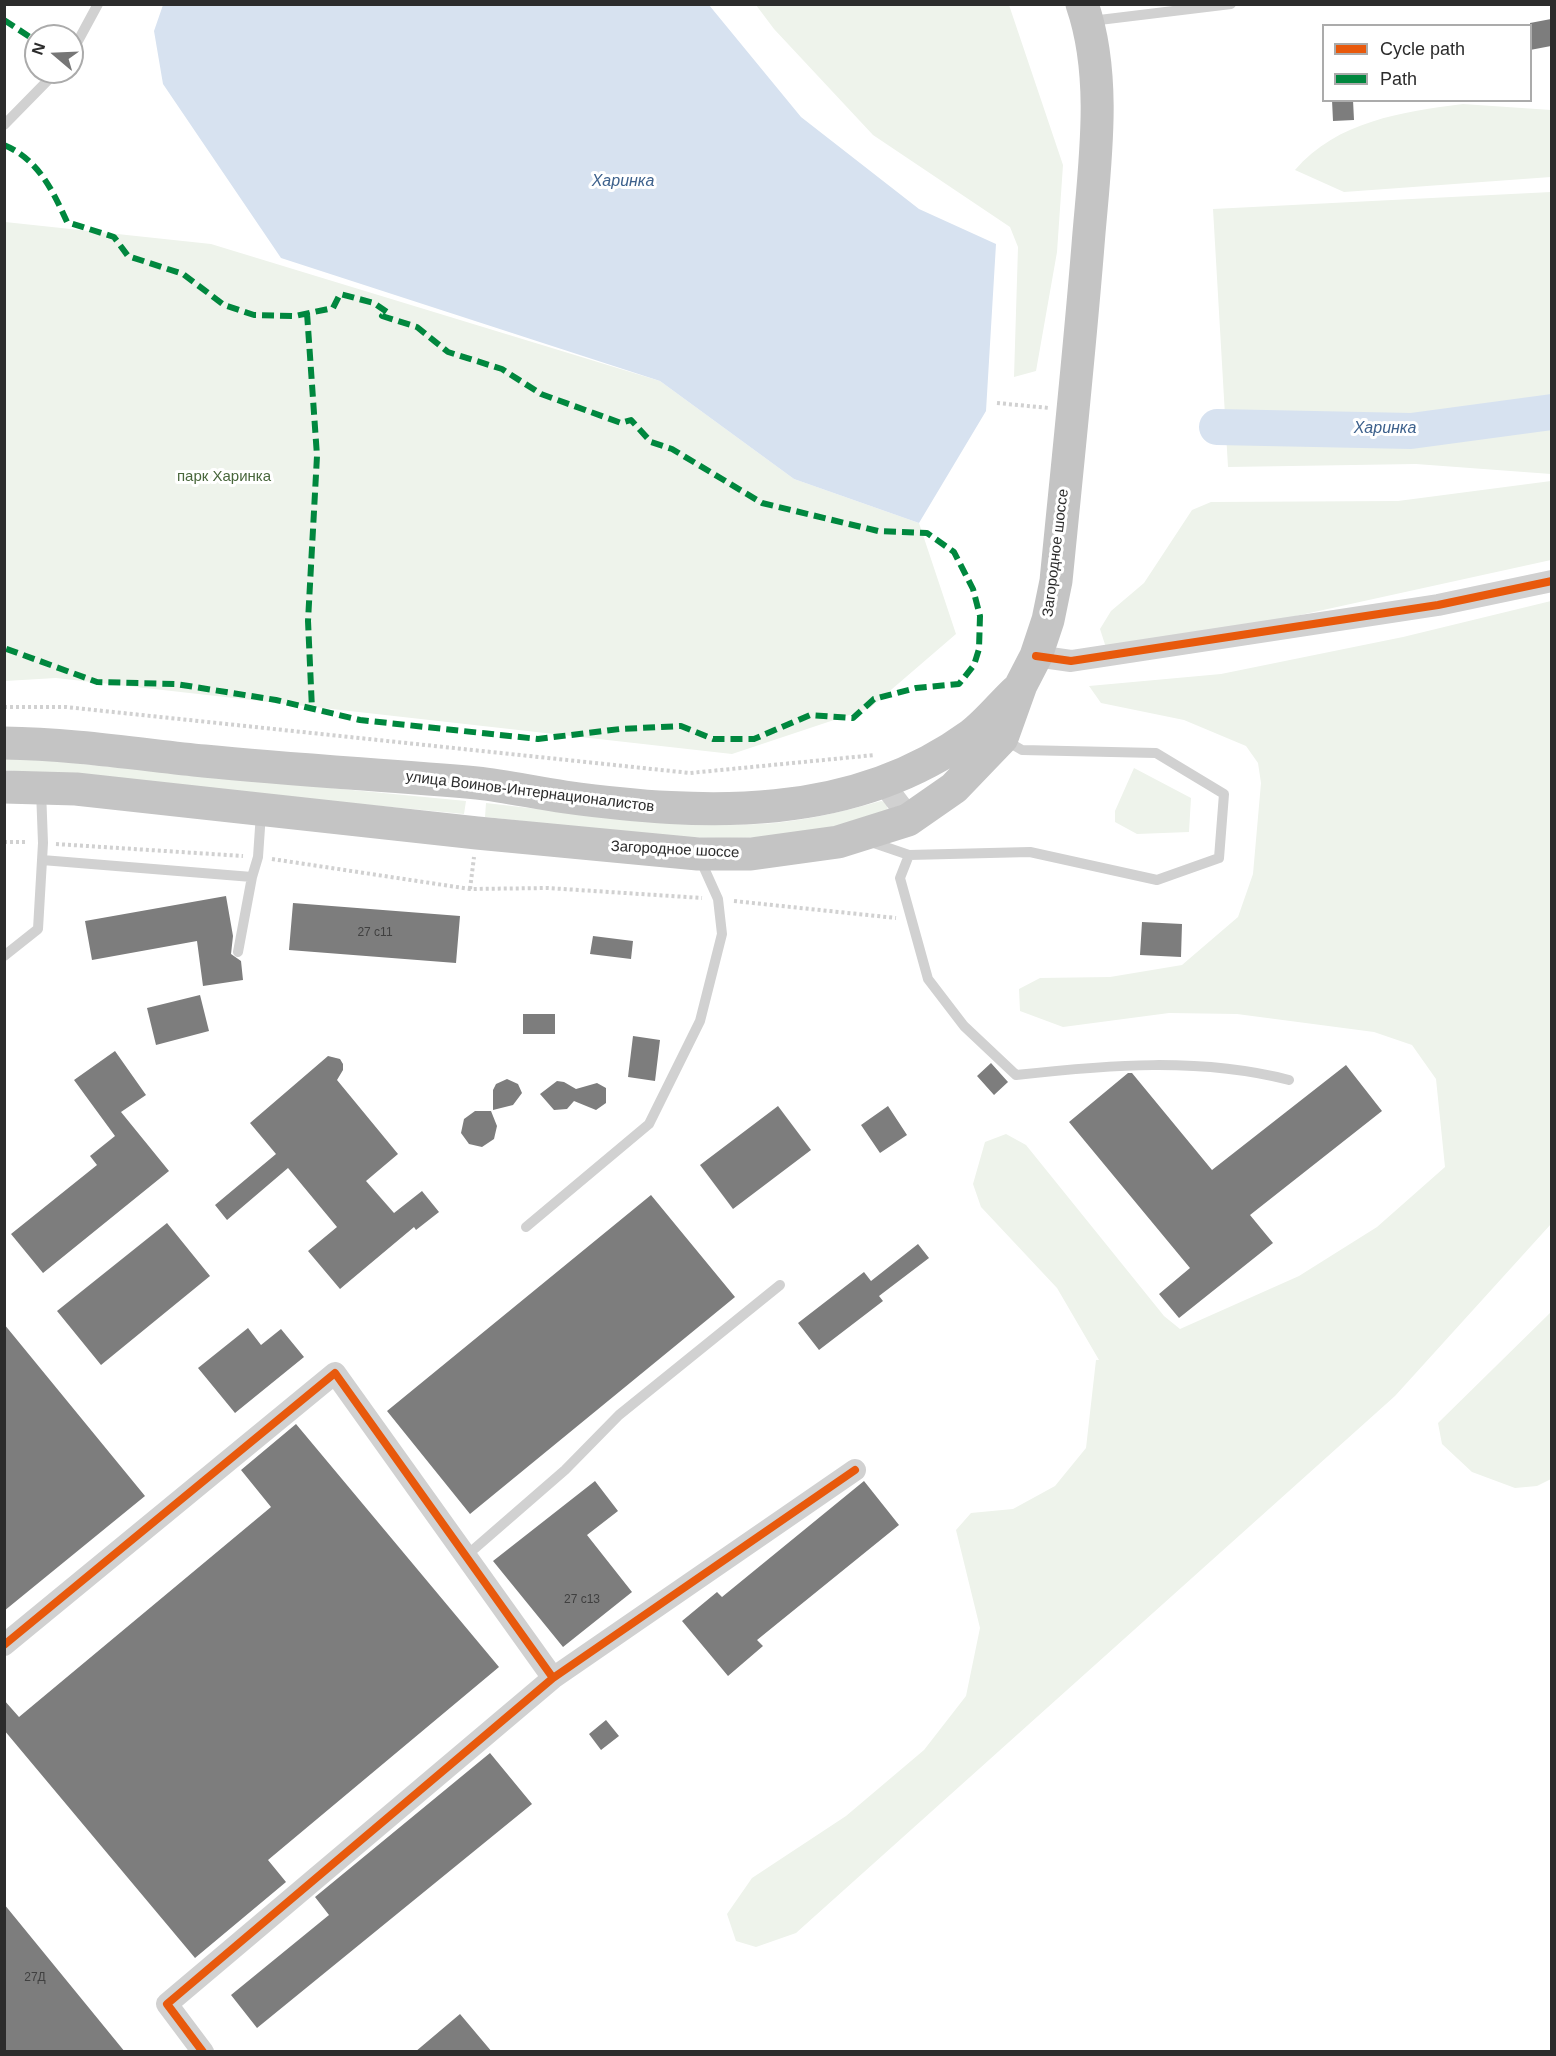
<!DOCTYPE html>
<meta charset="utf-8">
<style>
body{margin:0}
#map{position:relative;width:1556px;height:2056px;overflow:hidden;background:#fff;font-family:Arial,sans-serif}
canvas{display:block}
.frame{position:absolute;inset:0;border:6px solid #2c2c2c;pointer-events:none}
.legend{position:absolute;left:1322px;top:24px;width:210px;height:78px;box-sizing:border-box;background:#fff;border:2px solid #ababab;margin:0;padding:8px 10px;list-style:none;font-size:18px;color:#2c2c2c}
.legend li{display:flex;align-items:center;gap:12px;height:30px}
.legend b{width:30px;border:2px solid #ababab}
.north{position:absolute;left:24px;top:24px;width:60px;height:60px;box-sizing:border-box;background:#fff;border:2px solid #ababab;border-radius:50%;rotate:289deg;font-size:16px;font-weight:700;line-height:24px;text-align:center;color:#2c2c2c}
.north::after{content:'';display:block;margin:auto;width:21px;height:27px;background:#767676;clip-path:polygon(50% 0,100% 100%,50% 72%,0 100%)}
</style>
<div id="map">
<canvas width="1556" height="2056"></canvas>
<div class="frame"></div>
<ul class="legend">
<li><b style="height:8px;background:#e8590c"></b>Cycle path</li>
<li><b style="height:8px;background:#00873e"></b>Path</li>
</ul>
<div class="north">N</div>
</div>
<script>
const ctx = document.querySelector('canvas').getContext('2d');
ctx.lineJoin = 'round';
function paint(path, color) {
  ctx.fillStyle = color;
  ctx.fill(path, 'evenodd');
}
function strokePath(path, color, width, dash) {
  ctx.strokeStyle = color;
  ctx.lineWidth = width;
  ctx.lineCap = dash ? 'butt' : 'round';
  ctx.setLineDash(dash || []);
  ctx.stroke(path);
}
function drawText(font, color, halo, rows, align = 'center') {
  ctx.font = font + ' Arial,sans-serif';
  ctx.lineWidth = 6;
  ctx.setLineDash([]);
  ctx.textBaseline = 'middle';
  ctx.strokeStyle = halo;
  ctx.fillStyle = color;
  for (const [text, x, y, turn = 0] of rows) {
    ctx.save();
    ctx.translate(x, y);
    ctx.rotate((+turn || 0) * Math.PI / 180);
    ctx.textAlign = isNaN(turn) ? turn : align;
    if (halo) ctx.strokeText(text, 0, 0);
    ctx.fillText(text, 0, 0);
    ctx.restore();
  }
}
const green = new Path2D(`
 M756,5H1009L1063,165L1057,252L1036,371L1014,377L1018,247L1010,227L873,135L774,29Z
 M1463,104L1551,110V177L1344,192L1295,170C1337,121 1402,112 1463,104Z
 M1551,192V474L1416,464L1228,467L1213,209Z
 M5,222L211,244L660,381L794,479L919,523L956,634L870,708L732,754L56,678L5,681Z
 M1551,481V560L1109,657L1100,629L1111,611L1144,583L1192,510L1211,502L1398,501Z
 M1551,601V1224L1395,1396L796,1933L756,1947L736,1941L727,1914L752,1878L846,1816L924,1750L966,1696L980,1628L956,1530L971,1513L1013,1509L1055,1486L1086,1448L1096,1360H1099L1057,1288L981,1207L973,1184L985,1142L1006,1134L1026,1145L1164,1316L1180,1329L1299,1276L1377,1227L1445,1167L1436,1079L1412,1045L1374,1032L1237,1014L1169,1013L1063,1027L1020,1011L1019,989L1040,978L1110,977L1182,965L1238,917L1253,874L1261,783L1258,763L1246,746L1184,720L1101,703L1089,686L1221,674L1403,637Z
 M4,758H20L466,801L464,814L5,770Z
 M1134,768L1191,798L1189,832L1137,834L1115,822V811Z
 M881,801L886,802L888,810C871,816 853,823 836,827C721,852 600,828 485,817L486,803C577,813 668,828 760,824C800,822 842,812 881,801Z
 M1551,1312V1479L1537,1486L1515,1488L1472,1472L1442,1444L1438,1423Z`);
const water = new Path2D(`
 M163,5H709L801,117L919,209L996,244L986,411L919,523L794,479L660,381L281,258L163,84L154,31Z`);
const river = new Path2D(`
 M1217,427L1411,431L1552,412`);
const building = new Path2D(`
 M1551,19V46L1530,50V23Z
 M1332,100H1353L1354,120L1333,121Z
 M226,896L233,936L231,954L241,961L243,980L203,986L197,941L92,960L85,921Z
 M293,903L460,916L456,963L289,950Z
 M1142,922L1182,924L1181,957L1140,955Z
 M593,936L633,941L631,959L590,954Z
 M200,995L209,1031L156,1045L147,1008Z
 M523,1014H555V1034H523Z
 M633,1036L660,1040L655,1081L628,1077Z
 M115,1051L146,1095L121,1112L169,1171L43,1273L11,1234L97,1165L90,1156L115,1136L74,1080Z
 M328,1056L340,1059L343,1064V1070L337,1080L398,1154L366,1181L394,1213L422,1191L439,1212L416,1230L414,1227L340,1289L308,1251L337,1227L288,1168L227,1220L215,1205L276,1154L250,1123Z
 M991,1063L1008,1082L994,1095L977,1076Z
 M1346,1065L1382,1111L1250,1215L1273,1243L1179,1318L1159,1294L1190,1268L1069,1122L1128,1073H1132L1212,1170Z
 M507,1079L518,1084L522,1093L513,1105L493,1110V1090L496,1084Z
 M557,1081L564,1082L576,1089L597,1083L606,1088V1103L596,1110L574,1101L567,1109L554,1110L540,1094Z
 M778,1106L811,1150L733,1209L700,1165Z
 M888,1106L907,1135L880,1153L861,1125Z
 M475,1111H491L497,1126L494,1139L482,1147L469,1144L461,1133L464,1119Z
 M651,1195L735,1297L470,1514L387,1411Z
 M167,1223L210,1276L101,1365L57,1311Z
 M918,1244L929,1258L879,1296L883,1301L819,1350L798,1323L864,1272L871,1281Z
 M4,1324L145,1496L4,1611Z
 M248,1328L261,1345L281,1329L304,1357L235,1413L198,1368Z
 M296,1424L499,1667L268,1860L286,1882L195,1958L4,1730V1700L19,1717L271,1507L241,1470Z
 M595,1481L618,1511L587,1535L632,1592L563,1647L493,1561Z
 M864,1481L899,1525L757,1640L763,1646L728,1676L682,1621L717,1592L722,1597Z
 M606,1720L619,1736L601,1750L589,1734Z
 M490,1753L532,1804L257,2028L231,1995L329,1915L315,1897Z
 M4,1904L125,2052H4Z
 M460,2014L492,2052H415Z`);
const path = new Path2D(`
 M997,403L1049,408
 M4,707H66L690,773L875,755
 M4,842H28
 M56,844L243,856
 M272,859L470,889L548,888L702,898
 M470,889L474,857
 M734,901L896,918`);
const service = new Path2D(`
 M1091,21L1231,4
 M72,52L98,4
 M4,125L56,72
 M868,841L909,855L1030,852L1157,880L1219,858L1224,794L1156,753L1022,750L1005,740
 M909,855L900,878L928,979L964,1026L1016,1075C1107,1065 1199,1057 1289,1080
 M42,860L252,877L258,857L261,813
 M238,952L252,877
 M4,956L38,929L43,843L41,790
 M526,1227L649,1124L700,1021L722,934L718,899L700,859
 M466,1556L565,1470L619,1415L780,1285`);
const minor = new Path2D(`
 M1036,656L1071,661L1438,605L1552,581
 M883,783L902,808L908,820
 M4,1645L335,1373L553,1678
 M203,2052L167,2004L553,1678L855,1470`);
const primary = new Path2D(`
 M4,743C71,744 137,754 204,761C295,770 386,775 477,783C506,786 536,793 565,797C704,816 852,822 971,735C987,723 1001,705 1016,691
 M4,787L76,789L477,833L698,854H751L838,842L908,820L954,788L1002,738L1021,685L1036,656L1048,620L1056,581C1067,469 1079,357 1088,245C1094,168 1108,79 1082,4`);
const quiet = new Path2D(`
 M4,20L36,41
 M4,145C38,159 53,191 67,222L114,237L128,256L183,274L224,305L254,315L295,316L333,308L340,294L374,303L387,312L382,316L417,327L448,352L502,369L541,394L621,423L631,420L651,442L672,449L762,503L878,531L927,533L954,552L973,589L980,616L979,649L974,665L959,684L916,688L874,699L853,718L810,715L754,739H713L681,726L620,729L538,739L360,720L276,700L176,684L97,682L4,648
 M307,313L317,456L308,621L312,709`);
const cycleway = new Path2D(`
 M1036,656L1071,661L1438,605L1552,581
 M4,1645L335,1373L553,1678
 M203,2052L167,2004L553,1678L855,1470`);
const numberNames = [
 ["27 с11",375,933],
 ["27 с13",582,1600],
 ["27Д",35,1978]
];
const parkNames = [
 ["парк Харинка",224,477]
];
const streetNames = [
 ["Загородное шоссе",1056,553,-83],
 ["улица Воинов-Интернационалистов",530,792,7],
 ["Загородное шоссе",675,850,3]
];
const waterNames = [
 ["Харинка",623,182],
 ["Харинка",1385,429]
];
paint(green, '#eef3eb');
paint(water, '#d7e2f0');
strokePath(river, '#d7e2f0', 36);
paint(building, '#7d7d7d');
strokePath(path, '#d1d1d1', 4, [3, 3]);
strokePath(service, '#d1d1d1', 10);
strokePath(minor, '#d1d1d1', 22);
strokePath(primary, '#c4c4c4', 33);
strokePath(quiet, '#00873e', 6, [12, 6]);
strokePath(cycleway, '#e8590c', 8);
drawText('12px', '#404040', null, numberNames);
drawText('15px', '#48663b', '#fff', parkNames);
drawText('15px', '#2c2c2c', '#fff', streetNames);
drawText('italic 16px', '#3d618c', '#fff', waterNames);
</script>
